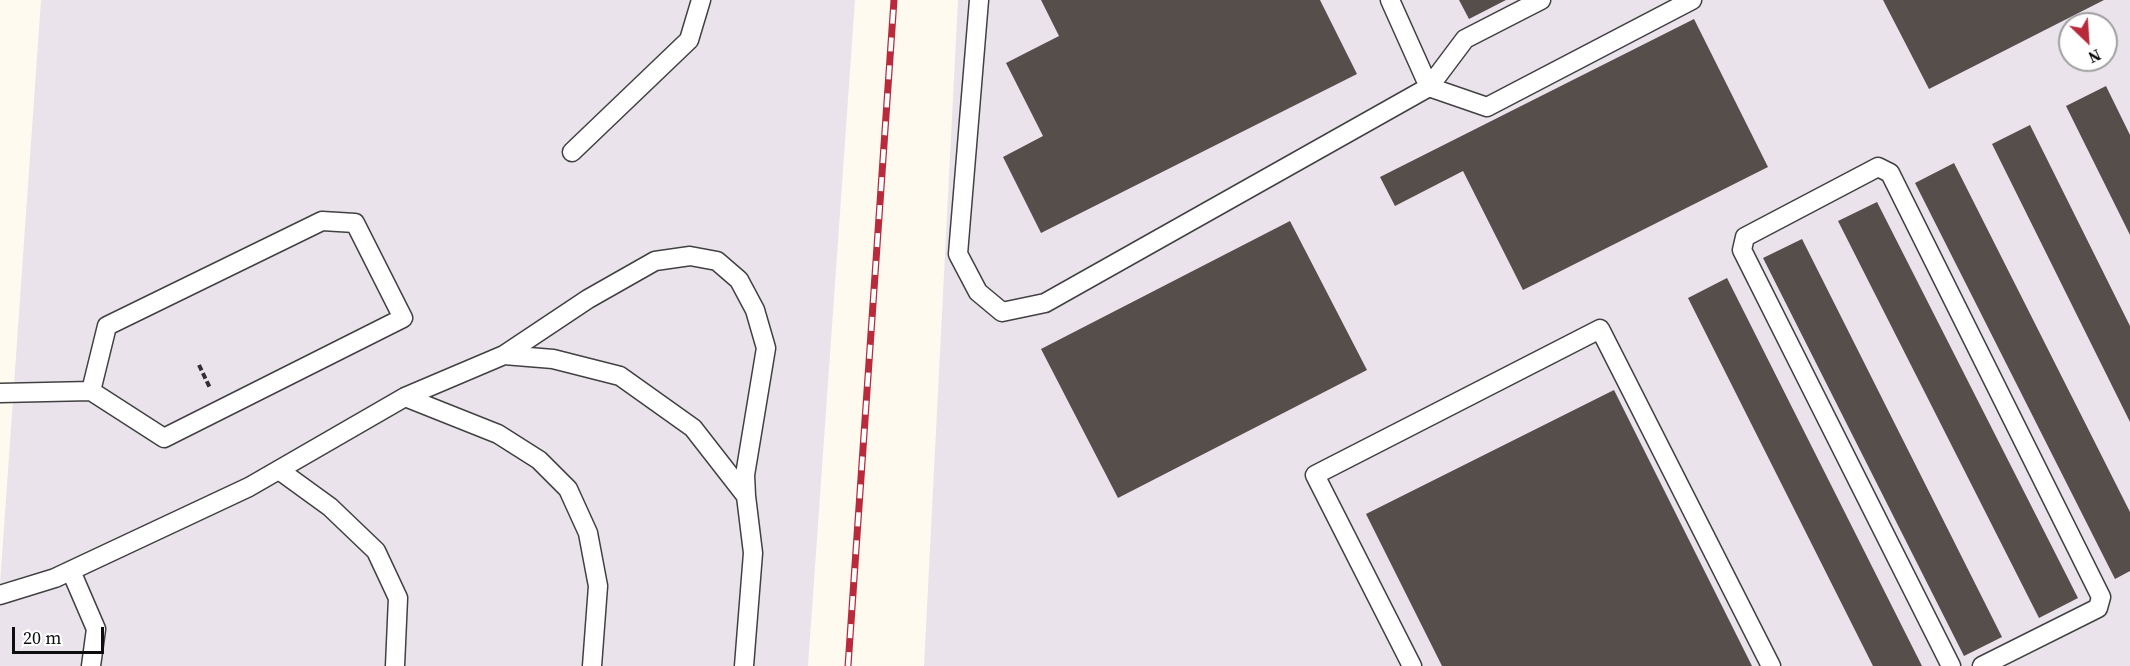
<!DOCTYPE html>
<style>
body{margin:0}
#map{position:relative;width:2130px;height:666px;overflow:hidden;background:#fefaef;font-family:"Source Serif 4",serif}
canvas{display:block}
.north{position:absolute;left:2058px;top:12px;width:60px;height:60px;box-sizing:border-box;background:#fff;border:2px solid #9f9f9f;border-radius:50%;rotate:155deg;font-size:16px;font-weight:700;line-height:24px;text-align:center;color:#0e0e0e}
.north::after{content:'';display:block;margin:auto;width:21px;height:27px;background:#b92b3c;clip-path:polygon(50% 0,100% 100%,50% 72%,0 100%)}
.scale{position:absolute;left:12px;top:627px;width:92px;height:27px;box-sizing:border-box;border:3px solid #0e0e0e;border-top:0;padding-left:8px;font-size:18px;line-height:21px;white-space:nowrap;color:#0e0e0e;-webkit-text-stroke:4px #fff;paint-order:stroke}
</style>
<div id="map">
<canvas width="2130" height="666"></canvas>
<div class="north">N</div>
<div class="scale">20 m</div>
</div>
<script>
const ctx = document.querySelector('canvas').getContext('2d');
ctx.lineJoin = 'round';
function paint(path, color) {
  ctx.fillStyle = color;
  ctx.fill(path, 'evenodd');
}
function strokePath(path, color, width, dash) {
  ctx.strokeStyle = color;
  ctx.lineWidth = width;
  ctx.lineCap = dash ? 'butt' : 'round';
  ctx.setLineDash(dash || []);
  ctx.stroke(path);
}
const industrial = new Path2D(`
 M41,0H855L808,666H0V584Z
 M958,0H2130V666H924ZM2070,24H2106V60H2070Z`);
const building = new Path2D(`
 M1041,0H1320L1357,74L1041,233L1003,157L1043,136L1006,63L1059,36Z
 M1459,0H1506L1469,19Z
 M1883,0H2104L1929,89Z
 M1694,19L1768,167L1523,290L1463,171L1395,206L1380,177Z
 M2106,86L2130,135V235L2066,106Z
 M2030,125L2130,326V422L1992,144Z
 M1954,163L2130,512V571L2115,579L1915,183Z
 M1877,202L2078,598L2039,618L1838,221Z
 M1290,221L1367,370L1118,498L1041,349Z
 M1802,239L2002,637L1964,656L1763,258Z
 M1727,278L1922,666H1873L1688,298Z
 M1614,390L1752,666H1442L1366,514Z`);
const path = new Path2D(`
 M199,365L210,388`);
const service = new Path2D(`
 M979,0L958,254L978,292L1002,312L1045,303L1429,87L1390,0
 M1541,0L1465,39L1429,87L1487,107L1692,0
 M572,152L689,40L701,0
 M504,355L588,299L655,261L690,256L717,261L739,280L755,310L766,348L745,475L746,496
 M0,393L91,391L164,438L403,318L355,223L322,221L107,326L91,391
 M405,397L498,434L539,460L568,489L588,533L598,586L592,666
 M279,470L330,507L376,551L398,598L395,666
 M71,571L96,629L91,666
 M0,595L55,578L249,487L405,397L504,355L553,359L620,376L693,428L746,496L753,553L744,666
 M1412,666L1315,475L1600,329L1771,666
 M1951,666L1742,250L1745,237L1878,167L1890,173L2101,597L2098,608L1982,666`);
const rail = new Path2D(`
 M848,666L894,0`);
paint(industrial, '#eae3ec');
paint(building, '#564e4b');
strokePath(service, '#414141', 21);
strokePath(path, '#303030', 4, [6, 3]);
strokePath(service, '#fff', 18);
strokePath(rail, '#b92b3c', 7);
strokePath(rail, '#fff', 4.5, [14]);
</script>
